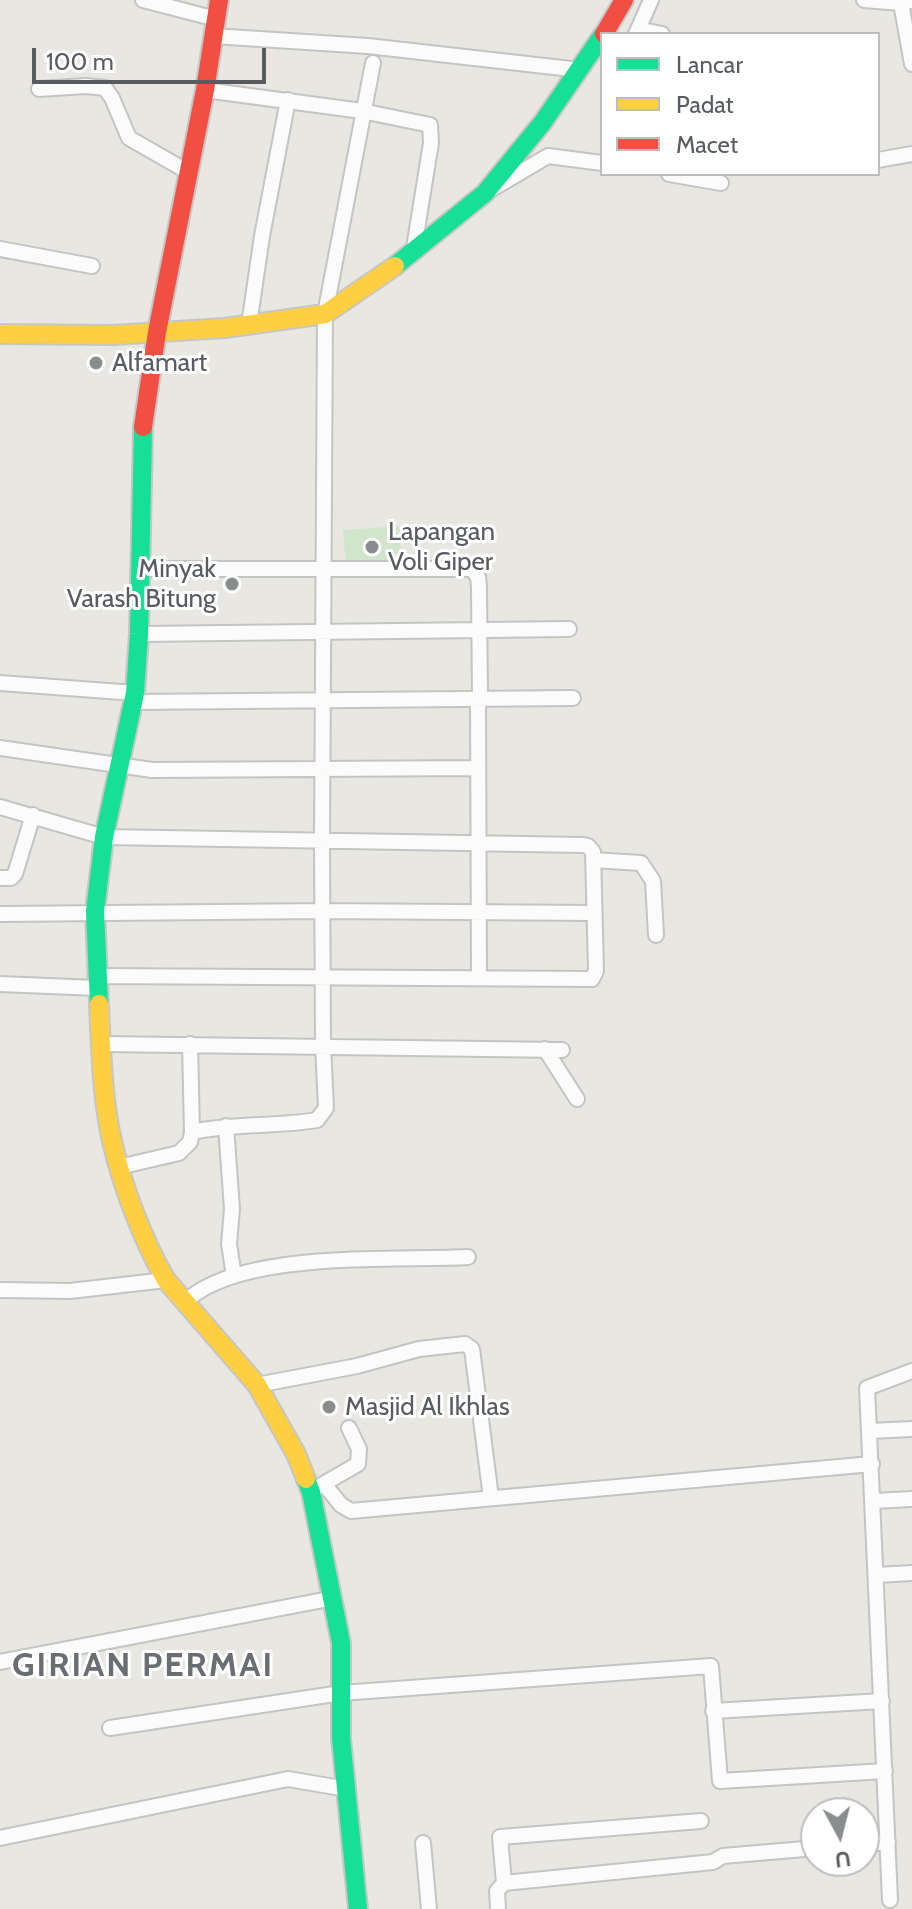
<!DOCTYPE html>
<style>
body{margin:0}
#map{position:relative;width:912px;height:1909px;overflow:hidden;background:#e8e7e2;font-family:Cabin,sans-serif}
canvas{display:block}
.legend{position:absolute;left:600px;top:32px;width:280px;height:144px;box-sizing:border-box;background:#fff;border:2px solid #bcbebf;margin:0;padding:10px 14px;list-style:none;font-size:24px;color:#585c60}
.legend li{display:flex;align-items:center;gap:16px;height:40px}
.legend b{width:40px;border:2px solid #bcbebf}
.north{position:absolute;left:800px;top:1797px;width:80px;height:80px;box-sizing:border-box;background:#fff;border:2px solid #bcbebf;border-radius:50%;rotate:173deg;font-size:22px;font-weight:700;line-height:32px;text-align:center;color:#585c60}
.north::after{content:'';display:block;margin:auto;width:28px;height:36px;background:#8a8d8e;clip-path:polygon(50% 0,100% 100%,50% 72%,0 100%)}
.scale{position:absolute;left:32px;top:48px;width:234px;height:36px;box-sizing:border-box;border:4px solid #585c60;border-top:0;padding-left:10px;font-size:24px;line-height:28px;white-space:nowrap;color:#585c60;-webkit-text-stroke:6px #fff;paint-order:stroke}
</style>
<div id="map">
<canvas width="912" height="1909"></canvas>
<ul class="legend">
<li><b style="height:10px;background:#16e098"></b>Lancar</li>
<li><b style="height:10px;background:#ffcf43"></b>Padat</li>
<li><b style="height:10px;background:#f24e42"></b>Macet</li>
</ul>
<div class="north">U</div>
<div class="scale">100 m</div>
</div>
<script>
const ctx = document.querySelector('canvas').getContext('2d');
ctx.lineJoin = 'round';
function paint(path, color) {
  ctx.fillStyle = color;
  ctx.fill(path, 'evenodd');
}
function strokePath(path, color, width, dash) {
  ctx.strokeStyle = color;
  ctx.lineWidth = width;
  ctx.lineCap = dash ? 'butt' : 'round';
  ctx.setLineDash(dash || []);
  ctx.stroke(path);
}
function drawText(font, color, halo, rows, align = 'center') {
  ctx.font = font + ' Cabin,sans-serif';
  ctx.lineWidth = 6;
  ctx.setLineDash([]);
  ctx.textBaseline = 'middle';
  ctx.strokeStyle = halo;
  ctx.fillStyle = color;
  for (const [text, x, y, turn = 0] of rows) {
    ctx.save();
    ctx.translate(x, y);
    ctx.rotate((+turn || 0) * Math.PI / 180);
    ctx.textAlign = isNaN(turn) ? turn : align;
    if (halo) ctx.strokeText(text, 0, 0);
    ctx.fillText(text, 0, 0);
    ctx.restore();
  }
}
const green = new Path2D(`
 M399,526L402,565L346,567L343,530Z`);
const street = new Path2D(`
 M143,0L216,19
 M864,0L901,3L912,1
 M901,3L912,64
 M638,29L662,34
 M636,34L651,0
 M213,36L368,46L580,70
 M39,89L86,86L105,88L112,98L129,138L190,173
 M205,90L362,111L430,125L431,143L413,254
 M878,160L912,154
 M669,174L721,183
 M492,189L548,156L602,163
 M0,249L92,266
 M249,325L262,236L288,100
 M140,569H472L478,577L479,587L480,698
 M139,634L569,629
 M0,683L135,693
 M478,698L479,978
 M133,702L573,698
 M0,748L152,770L477,768
 M0,807L104,837L583,845L588,846L593,852L596,971L592,979L97,976
 M593,860L641,863L653,881L656,935
 M0,878H11L15,874L33,815
 M0,914L323,911L593,913
 M0,984L97,988
 M101,1044L562,1050
 M190,1044L192,1132
 M545,1049L577,1099
 M226,1126L232,1209L229,1244L234,1276
 M119,1167L179,1153L190,1142L192,1132C233,1123 276,1127 317,1120L326,1108L323,1045L322,841L325,314L373,63
 M0,1290L70,1291L166,1280
 M186,1301C242,1250 393,1261 468,1257
 M257,1385L357,1366L419,1349L465,1344L472,1349L491,1498
 M870,1431L912,1429
 M324,1484L341,1505L351,1511L872,1464
 M318,1487L358,1464L359,1449L349,1428
 M873,1501L912,1499
 M876,1575L912,1573
 M0,1662L334,1598
 M713,1711L882,1701
 M110,1728L341,1693L711,1666L720,1781L885,1771
 M0,1838L288,1779L347,1789
 M423,1843L429,1909
 M864,1844L888,1842
 M504,1883L500,1837L701,1821
 M890,1900L867,1388L912,1371
 M498,1909L497,1891L504,1883L713,1862L723,1856L816,1848`);
const fast = new Path2D(`
 M395,266L485,193L543,122L602,36
 M99,1004L95,911L104,837L135,693L139,634L143,427
 M306,1479L311,1492L341,1643V1738L358,1909`);
const slow = new Path2D(`
 M0,334L113,335L225,328L325,314L395,266
 M99,1004C101,1049 102,1097 112,1141C122,1185 143,1241 166,1280L257,1385L296,1454L306,1479`);
const jam = new Path2D(`
 M604,34L624,0
 M143,427L157,332L205,90L219,0`);
const markers = [
 [96,363,8,"#8a8d8e"],
 [372,547,8,"#8a8d8e"],
 [232,584,8,"#8a8d8e"],
 [329,1407,8,"#8a8d8e"]
];
const poiNames = [
 ["Alfamart",112,363],
 ["Lapangan",388,532],
 ["Voli Giper",388,562],
 ["Minyak",216,569,"right"],
 ["Varash Bitung",216,599,"right"],
 ["Masjid Al Ikhlas",345,1407]
];
const districtNames = [
 ["GIRIAN PERMAI",143,1666]
];
paint(green, '#d0e5cc');
strokePath(street, '#c4c4c3', 18);
strokePath(fast, '#c5c6c5', 22);
strokePath(slow, '#c5c6c5', 22);
strokePath(jam, '#c5c6c5', 22);
strokePath(street, '#fcfbfb', 14);
strokePath(fast, '#16e098', 18);
strokePath(slow, '#ffcf43', 18);
strokePath(jam, '#f24e42', 18);
for (const [x, y, r, color] of markers) {
  const dot = new Path2D();
  dot.arc(x, y, r, 0, 2 * Math.PI);
  ctx.fillStyle = color;
  ctx.fill(dot);
  strokePath(dot, '#fff', 3);
}
drawText('26px', '#585c60', '#fff', poiNames, 'left');
ctx.letterSpacing = '2px';
drawText('bold 34px', '#696e72', '#fff', districtNames);
ctx.letterSpacing = '0px';
</script>
